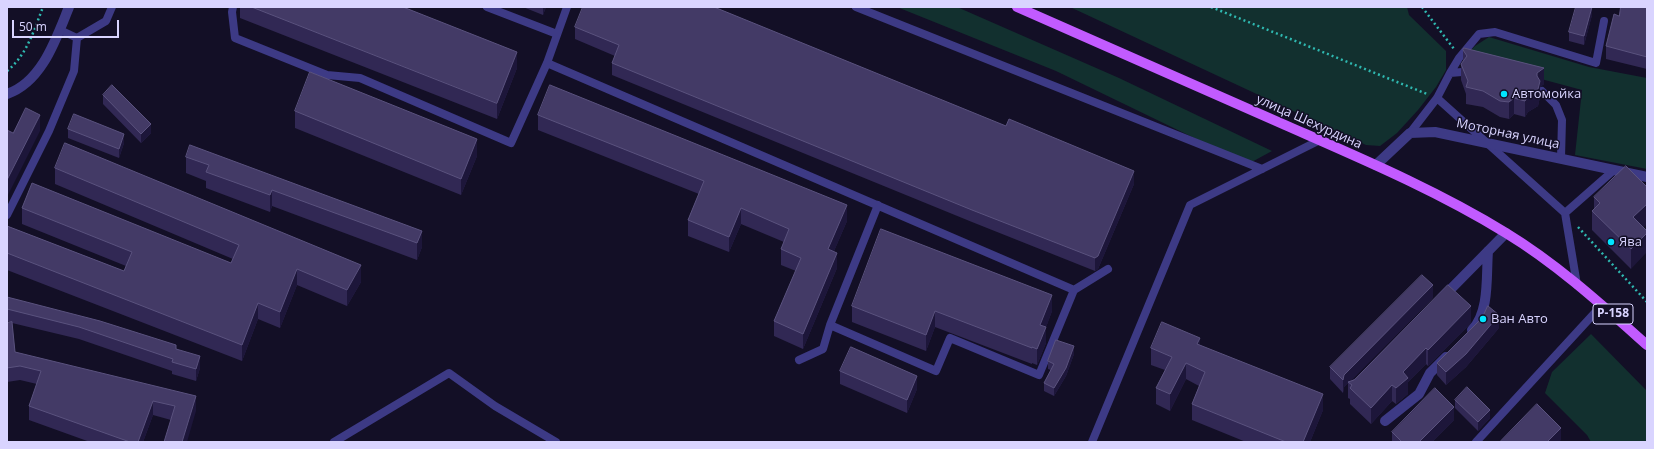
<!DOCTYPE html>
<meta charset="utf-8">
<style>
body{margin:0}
#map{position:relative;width:1654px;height:449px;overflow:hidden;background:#130f26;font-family:"Open Sans",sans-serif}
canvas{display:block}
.frame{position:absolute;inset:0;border:8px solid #d9d4ff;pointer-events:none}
.scale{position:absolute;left:12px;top:20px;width:107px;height:18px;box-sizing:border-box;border:2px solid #d9d4ff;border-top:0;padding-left:5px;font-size:12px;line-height:14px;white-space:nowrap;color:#d9d4ff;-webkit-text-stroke:3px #130f26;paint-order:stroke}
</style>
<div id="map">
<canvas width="1654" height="449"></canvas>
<div class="frame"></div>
<div class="scale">50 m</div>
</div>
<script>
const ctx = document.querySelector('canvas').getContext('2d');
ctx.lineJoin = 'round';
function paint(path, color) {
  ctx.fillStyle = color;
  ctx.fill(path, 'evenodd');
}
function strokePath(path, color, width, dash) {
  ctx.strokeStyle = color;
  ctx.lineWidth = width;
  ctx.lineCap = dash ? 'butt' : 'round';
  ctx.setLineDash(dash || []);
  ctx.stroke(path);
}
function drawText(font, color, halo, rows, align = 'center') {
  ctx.font = font + ' "Open Sans",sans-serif';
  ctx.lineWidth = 3;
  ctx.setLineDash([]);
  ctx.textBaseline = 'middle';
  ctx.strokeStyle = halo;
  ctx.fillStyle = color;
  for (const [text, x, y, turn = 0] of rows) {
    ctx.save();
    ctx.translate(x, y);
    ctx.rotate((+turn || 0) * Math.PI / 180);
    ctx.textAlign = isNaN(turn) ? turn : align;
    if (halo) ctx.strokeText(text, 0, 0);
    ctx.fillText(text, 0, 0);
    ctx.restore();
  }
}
const green = new Path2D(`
 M897,7H957L1119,78L1272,151L1248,164L1056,71Z
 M1070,7H1407L1409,15L1446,51V70L1436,87L1418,110L1397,133L1380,146L1366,145Z
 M1489,37L1589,67L1647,78V169L1575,155L1582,90L1463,58L1475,46Z
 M1591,334L1647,391V442H1591L1587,435L1545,393L1552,372Z`);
const path = new Path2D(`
 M1211,7L1427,94
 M1422,7L1454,49
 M7,71C27,55 34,30 43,7
 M1578,227L1647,302`);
const service = new Path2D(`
 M233,7L232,12L235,38L327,75L360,78L511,143L547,63L567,7
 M487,7L557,34
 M856,7L1262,169
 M77,38L106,21L112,7
 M547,63L1074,290L1039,375L950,338L936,371L830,325L878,205
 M1450,73L1459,58L1479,34L1495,32L1596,63L1604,21
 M1542,91L1556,105L1562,120L1561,158
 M1437,98L1565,213
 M1410,133L1437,98L1450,73L1462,72
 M7,215L49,131L74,71L77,38L60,30
 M1577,285L1565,213L1614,170
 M1074,290L1108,269
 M799,360L823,349L830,325
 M334,442L449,373L495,406L556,442
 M1092,442L1190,205L1320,140
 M1476,442L1602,305`);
const minor = new Path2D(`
 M1376,165L1410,133L1435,132L1647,177
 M1442,298L1506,233
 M1472,330C1490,312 1486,275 1488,251
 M1385,421L1419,394L1430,373L1446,357`);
const tertiary = new Path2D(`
 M7,94C42,82 56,39 69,7`);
const primary = new Path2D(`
 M1017,7C1106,46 1196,86 1285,125C1360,158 1436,190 1506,233C1557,264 1602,305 1647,345`);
const wall = new Path2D(`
 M240,7H403L517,68L497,119L240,18Z
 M523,7H546L543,15Z
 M1647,7V69L1606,59V46L1619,16Z
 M1592,15L1584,45L1569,41V32Z
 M575,27L1134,184L1098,269L1095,271L972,222L612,75V63L615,56L575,39Z
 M1463,50L1544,84L1540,87V97L1538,106L1528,112L1525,117L1514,114L1509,119L1500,117L1483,107L1466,104V94L1461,80V64L1463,61Z
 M103,95L151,133L141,143L103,104Z
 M295,111L477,156L461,195L295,128Z
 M538,115L847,221L834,251L837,268L803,349L774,336V321L796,271L781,265V249L784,242L741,224L729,252L688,236V220L699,194L538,130Z
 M68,129L124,143L119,158L68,138Z
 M186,157L422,231V247L417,260L272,206L270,212L206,188V181L186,173Z
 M55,168L361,282L347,306L297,285L280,328L258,319L242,361L7,270V226L124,271L126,266L22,224V208L231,263L233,259L55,184Z
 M1647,187V224L1643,227L1631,269L1592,230V211L1594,209V197Z
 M7,297L176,349L200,368L196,381L172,374V371L79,339L12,323L15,352L196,411L171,420L153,415L143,442H90L29,420V406L37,384L20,380L7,382V323L11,322L7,321Z
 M1433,298L1350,381L1471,323L1428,366L1426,364L1408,382V394L1396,404L1392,401L1371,424L1350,404V399L1348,398V383L1344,387L1343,393L1330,379V367Z
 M852,306L1052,311L1046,327V343L1037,365L1032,363V364L935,327L926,351L852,322Z
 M1499,328L1466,367L1446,385L1437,375V363Z
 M1200,345L1323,410L1310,442H1246L1192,420V404L1199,386L1186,379L1170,411L1156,404V388L1165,370L1151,365V348Z
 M1074,354L1066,376L1054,396L1044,391V383L1051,370L1048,369V361Z
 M840,371L917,389L907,413L840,384Z
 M1455,400L1490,418L1478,431L1455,408Z
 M1454,420L1432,442H1392V432Z`);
const shadedWall = new Path2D(`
 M543,7H546L543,15Z
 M1592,7V15L1584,45V36Z
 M517,52V68L497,119V103Z
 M1544,68V84L1540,87V97L1538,106L1528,112L1525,117V101L1528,96L1537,89V73Z
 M1514,98V114L1509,119V102Z
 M40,115V131L7,197V180Z
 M151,124V133L141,143V134Z
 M124,134V143L119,158V149Z
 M477,139V156L461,195V179Z
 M1134,171V184L1098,269L1095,271V258Z
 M272,190V206L270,212V195Z
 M1647,204V224L1633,237V217Z
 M847,205V221L828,265V249Z
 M741,208V224L729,252V237Z
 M422,231V247L417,260V243Z
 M1647,233V252L1631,269V249Z
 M837,253V268L803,349V334Z
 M361,265V282L347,306V290Z
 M297,269V285L280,328V312Z
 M1433,285V298L1349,383L1348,382V383L1344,387L1343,393V380L1344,375Z
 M1052,295V311L1044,333L1046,327V343L1037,365V349L1040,325Z
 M258,303V319L242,361V345Z
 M1471,306V323L1428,366V350Z
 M935,311V327L926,351V335Z
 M1499,315V328L1466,367L1446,385V372Z
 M1200,338V354L1197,344Z
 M1074,346V354L1066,376L1054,396V388Z
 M1426,348V364L1408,382V394L1396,404V388L1403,372Z
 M200,356V368L196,381V369Z
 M1186,363V379L1170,411V394Z
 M917,376V389L907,413V400Z
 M1392,385V401L1371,424V408Z
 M1323,394V410L1310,442H1303Z
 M196,396V411L187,442H182Z
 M153,401V415L143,442H138Z
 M1454,407V420L1432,442H1419Z
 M1490,410V418L1478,431V422Z
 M1561,428V440L1559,442H1547Z`);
const building = new Path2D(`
 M252,7H403L517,52L497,103Z
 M583,7H714L1006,126L1009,119L1134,171L1098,256L1095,258L972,210L612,63L619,45L575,27Z
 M1576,7H1592L1584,36L1569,32Z
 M1621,7H1647V57L1606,46L1614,14L1619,16Z
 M1464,48L1544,68L1537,73V76L1540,81L1538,89L1528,96L1525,101L1514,98L1509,102L1500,101L1483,91L1466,87L1468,81L1461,64L1467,56L1463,50Z
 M310,72L477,139L461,179L295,111Z
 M112,85L151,124L141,134L103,95Z
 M550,85L847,205L828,249L837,253L803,334L774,321L801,258L781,249L789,229L741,208L729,237L688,220L704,181L538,115Z
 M26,108L40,115L7,180V130L13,133Z
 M74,114L124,134L119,149L68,129Z
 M65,143L361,265L347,290L297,269L280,312L258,303L242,345L7,253V226L124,271L132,252L22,208L32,183L231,263L239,245L55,168Z
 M190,145L422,231L417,243L272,190L270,195L206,172L209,165L186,157Z
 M1626,166L1647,187V204L1633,217L1647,231V233L1631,249L1592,211L1600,203L1594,197Z
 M881,229L1052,295L1040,325L1046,327L1037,349L1032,347V348L935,311L926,335L852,306Z
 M1422,275L1433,285L1344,375L1343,380L1330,367Z
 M1448,285L1471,306L1428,350L1426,348L1403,372L1408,378L1396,388L1392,385L1371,408L1350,388L1352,385L1348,382L1354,380Z
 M7,297L100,321L176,345V349L200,356L196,369L172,362L173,359L79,327L7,309Z
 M1488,306L1499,315L1466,354L1446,372L1437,363L1482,318Z
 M12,322L15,352L196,396L182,442H164L175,406L153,401L138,442H130L29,406L41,371L20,366L7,368V323Z
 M1162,322L1200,338L1197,344L1323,394L1303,442H1286L1192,404L1205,372L1186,363L1170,394L1156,388L1172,357L1151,348Z
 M1056,340L1074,346L1066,368L1054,388L1044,383L1054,364L1048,361Z
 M851,347L917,376L907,400L840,371Z
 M1467,387L1490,410L1478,422L1455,400Z
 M1435,388L1454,407L1419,442H1402L1392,432Z
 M1537,404L1561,428L1547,442H1500Z`);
const markers = [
 [1504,94,4,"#00e5ff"],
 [1611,242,4,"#00e5ff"],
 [1483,319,4,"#00e5ff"]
];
const shields = [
 [1613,314,40]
];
const shieldNames = [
 ["Р-158",1613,314]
];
const poiNames = [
 ["Автомойка",1512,94],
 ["Ява",1619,242],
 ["Ван Авто",1491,319]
];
const streetNames = [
 ["улица Шехурдина",1309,122,24],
 ["Моторная улица",1508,134,12]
];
paint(green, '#12302f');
strokePath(path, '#2fb8b0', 2.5, [2, 3]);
strokePath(service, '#3d3a85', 8);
strokePath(minor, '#3d3a85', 10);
strokePath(tertiary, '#3d3a85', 10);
strokePath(primary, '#c25bff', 10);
paint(wall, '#312854');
paint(shadedWall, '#1d163a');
paint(building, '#433a66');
strokePath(building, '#5a527e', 1);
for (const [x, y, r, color] of markers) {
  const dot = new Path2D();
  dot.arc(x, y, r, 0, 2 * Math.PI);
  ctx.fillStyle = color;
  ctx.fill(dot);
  strokePath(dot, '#130f26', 1.5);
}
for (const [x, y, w] of shields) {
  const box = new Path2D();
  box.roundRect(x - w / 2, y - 10, w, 20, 3);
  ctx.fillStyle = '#130f26';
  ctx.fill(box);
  strokePath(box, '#d9d4ff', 1);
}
drawText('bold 12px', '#d9d4ff', null, shieldNames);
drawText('13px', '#d9d4ff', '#130f26', poiNames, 'left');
drawText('13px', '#d9d4ff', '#130f26', streetNames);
</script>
